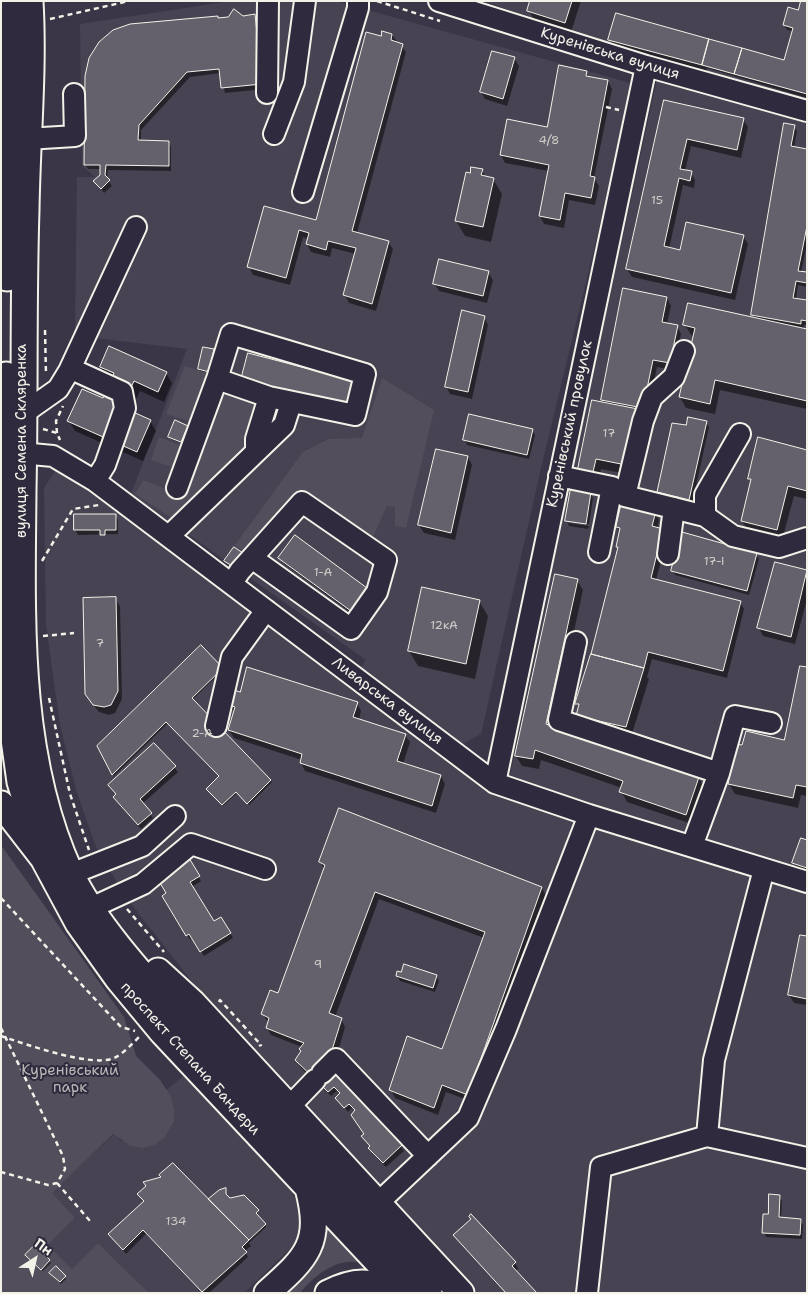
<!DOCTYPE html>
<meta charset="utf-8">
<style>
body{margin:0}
#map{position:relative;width:808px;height:1294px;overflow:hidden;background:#3b3647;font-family:"Shantell Sans",sans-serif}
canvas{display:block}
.frame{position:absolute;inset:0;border:2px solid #f4f1e8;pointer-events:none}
.north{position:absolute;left:10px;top:1234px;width:50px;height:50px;-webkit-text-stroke:4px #2f2a3d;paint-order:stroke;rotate:35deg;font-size:14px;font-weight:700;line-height:20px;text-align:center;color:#f4f1e8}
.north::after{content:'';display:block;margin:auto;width:18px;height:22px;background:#f4f1e8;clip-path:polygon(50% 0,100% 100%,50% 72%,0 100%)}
</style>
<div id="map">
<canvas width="808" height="1294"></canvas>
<div class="frame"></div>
<div class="north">Пн</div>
</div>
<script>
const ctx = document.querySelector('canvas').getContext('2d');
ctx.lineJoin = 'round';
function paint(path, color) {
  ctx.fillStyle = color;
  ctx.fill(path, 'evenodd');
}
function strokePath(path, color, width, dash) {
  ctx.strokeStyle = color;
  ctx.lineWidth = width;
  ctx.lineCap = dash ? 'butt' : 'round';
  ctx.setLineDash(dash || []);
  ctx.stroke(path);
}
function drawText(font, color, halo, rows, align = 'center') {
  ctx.font = font + ' "Shantell Sans",sans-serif';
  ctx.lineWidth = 4;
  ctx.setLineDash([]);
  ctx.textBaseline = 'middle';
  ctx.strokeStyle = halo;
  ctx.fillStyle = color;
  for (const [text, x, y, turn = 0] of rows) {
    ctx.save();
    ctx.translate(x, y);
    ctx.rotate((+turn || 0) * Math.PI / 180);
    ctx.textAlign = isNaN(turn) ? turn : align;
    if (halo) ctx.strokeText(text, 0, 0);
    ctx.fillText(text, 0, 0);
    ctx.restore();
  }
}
const built = new Path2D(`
 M231,1H335L634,84L541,468L481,734L461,745L361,667L366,660L131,494L187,349L95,338L75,331L77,177H95L82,166L80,24Z
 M483,1H807V1293H474L204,997L125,896L96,847L77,793L60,725L46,625L44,488L55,471L75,472L459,766L594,825L599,807L510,775L589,393L661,61Z
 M186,1074L291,1191L302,1213L301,1228L295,1244L244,1293H149L98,1243L72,1270L48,1245L75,1218L51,1193L114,1134L121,1141L165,1137L174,1122V1108L166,1090Z`);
const green = new Path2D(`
 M185,366L213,375L196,423L166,414Z
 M382,378L434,410L406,528L395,526V507L387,506L371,541L297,493L247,554L235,545L303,452L329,439L362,438Z
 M224,391L256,398L262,409L248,449L178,522L135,494L143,480L179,494L215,397Z
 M159,437L187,448L178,469L151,460Z
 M1,845L124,1017L136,1056L160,1080L170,1095L174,1108V1122L165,1137L154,1145L142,1148L131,1146L113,1134L52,1193L75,1218L48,1245L72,1269L98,1243L149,1293L1,1292Z
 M326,1222L364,1264C339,1255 315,1275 300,1293H284C305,1273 331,1254 326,1222Z`);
const shadow = new Path2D(`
 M532,1H581L571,32L535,21L529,11Z
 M807,1V98L707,68L706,73L614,47L610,40L785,61L793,31L787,30L784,25L799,12Z
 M254,16L257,20L264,89L225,93L221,73L190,77L141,130V142H169L171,147V171L108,170L107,179L112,186L104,193L95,181L101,175V169H88L85,164L219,19Z
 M392,35L406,52L357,233L388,242L393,249L376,311L349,303L345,295L356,254L332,248L330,257L311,252L307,244L308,239L303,237L290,285L253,275L249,267L265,208L317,222L382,38Z
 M514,58L519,66L507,106L485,99L481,92Z
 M586,72L589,78L608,81L612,89L594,178L599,186L595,205L569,200L564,228L544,224L540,216L549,171L505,163L501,155L548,128Z
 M665,101L743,119L748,127L741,158L691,146L685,171L691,173L695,180L694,188L683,185L669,249L681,251L743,236L748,244L735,300L632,277L627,269Z
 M794,126L797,131L794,148L807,150V243L801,273L807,274V287L798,285L796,300L807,302V325H804L803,330L807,331V409L720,390L715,414L686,408L680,397L694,336L691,335L685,325L755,319L752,314Z
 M482,170L486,178L493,179L502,194L491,242L465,236L456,221L471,174Z
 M488,272L493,280L487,303L439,291L434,283Z
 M667,298L671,306L667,324L677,326L681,334L674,370L657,367L647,416L632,475L601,469L599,482L585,479L579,468L605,404L603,400Z
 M484,317L488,325L472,399L450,394L446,386Z
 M213,350L210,373L200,371L199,369Z
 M101,367L166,373L172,383L164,402L140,391L130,412L150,421L156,431L143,461L75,431L69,421L103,400L112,379L107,377Z
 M706,422L709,427L692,504L661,497L659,492L687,427Z
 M187,427L182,443L171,439L170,437Z
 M532,430L535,435L529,459L467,445L465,440Z
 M807,451V499L794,496L782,540L748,531L742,521L752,483L749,478Z
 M468,457L472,465L455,540L424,533L419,525Z
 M590,493L593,498L589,524L568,520V523L589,526L588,529L569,526L567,521Z
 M655,512L659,520L657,529L667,538L656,580L740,602L744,609L727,678L652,659L647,677L649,679L631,737L583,726L577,703L592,656L619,550L617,546L620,532L617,527Z
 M115,515L118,520V534L78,535L75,530Z
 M295,537L366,589L369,594L354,615L283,563L280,558Z
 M756,554L759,559L749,595L675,575L673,571Z
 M776,563L807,571V599L795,644L763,636L759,628Z
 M577,580L583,590L553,727L699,778L704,788L692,824L627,802L621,791L622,788L541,760L539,769L522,766L516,756Z
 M423,588L479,601L488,616L475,679L418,666L409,651Z
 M115,599L120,606L122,699L115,713L109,715L99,712L91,702Z
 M201,647L223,670L192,700L272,782L249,805L237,793L223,806L209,791L220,777L168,723L114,776L99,746Z
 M807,669V796L801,795L798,808L735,794L729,784L785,741Z
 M240,693L357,703L361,711L359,720L405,735L410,742L403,764L441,776L445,784L436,813L305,771L301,763L302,760L234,738L229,730L235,713L228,704Z
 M154,744L178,772L142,804L153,818L141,829L117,802L114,798L117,795L109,785Z
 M807,841V873L798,870L793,862Z
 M189,860L201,881L192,887L214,923L221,918L233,938L204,956L193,938L190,940L166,901L168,894Z
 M320,862L542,888L546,896L473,1102L446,1092L438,1115L395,1098L391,1090L443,1051L484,938L379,899L335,1017L341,1019L345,1027L334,1066L398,1137L395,1139L404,1151L386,1167L372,1153L371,1147L363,1136L365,1134L356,1111L352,1108L348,1112L337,1098L341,1095L337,1091L331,1096L301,1068L296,1060L302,1053V1047L271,1035L267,1028L269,1023L262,1014L278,995L325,870Z
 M807,937V1005L794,1003L789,995Z
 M397,976H436L439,981L435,992L400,981Z
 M226,1189V1196L230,1200L258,1211L257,1215L266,1227L249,1243L251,1246L245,1251L248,1257L209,1293H203L146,1234L126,1254L109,1234L144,1202L139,1194L209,1201Z
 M779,1196L782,1201L781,1219L800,1220L803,1225L802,1239L766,1237L764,1232Z
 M454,1235L515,1263L518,1268L506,1293Z
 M35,1247L51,1263L43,1271L28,1257Z
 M52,1275L65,1277L66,1279L61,1284Z`);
const building = new Path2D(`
 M530,1H572L565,23L527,11Z
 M801,1H807V94L734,74L742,48L784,60L793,28L783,25L788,7L798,10Z
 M234,9L243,16L255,14L262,84L221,88L219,69L187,72L139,125L138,140L169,141V166L106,165L105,175L110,180L101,189L93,181L100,175V165H84L85,76L89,58L99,42L113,30L130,24L218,16V18L228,17Z
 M616,13L709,39L702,65L608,40Z
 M382,31L392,34L391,40L403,44L352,231L389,241L372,304L343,295L356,248L328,241L326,250L306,244L309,233L299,230L286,278L247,267L264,206L316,220L366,32L381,36Z
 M709,39L742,48L734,74L702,65Z
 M492,51L515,57L503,99L480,92Z
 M559,65L587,71L586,76L608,80L590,176L595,177L591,198L565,193L560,220L539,216L549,165L500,155L507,119L547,127Z
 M664,100L744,118L737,150L687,139L680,169L692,171L690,181L679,178L664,246L680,250L686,222L744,235L731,293L626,269Z
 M784,123L795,125L791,146L807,149V226L798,271L807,272V283L796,281L793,298L807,300V321L801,320V324L751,315Z
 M471,167L483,169L481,175L494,178L483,227L455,221L466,172L470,173Z
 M439,259L489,271L483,296L433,284Z
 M623,288L667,297L662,322L678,325L670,363L653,360L643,408L601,400Z
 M688,303L807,329V401L715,380L710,404L679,397L695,328L683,325Z
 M462,310L485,316L468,392L445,387Z
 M109,346L167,372L158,392L134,381L122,407L151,420L137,452L67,421L82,389L103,398L114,373L100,367Z
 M203,347L214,349L209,372L198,369Z
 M248,353L359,382L353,409L241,380Z
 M592,400L638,409L626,465L596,459L593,472L578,469Z
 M469,414L533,429L527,455L463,440Z
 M688,417L707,421L689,500L657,492L672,423L686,425Z
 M175,420L188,426L181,442L168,437Z
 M758,437L807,450V491L788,486L777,530L741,521L751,479H748Z
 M436,449L468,456L451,533L418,525Z
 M571,488L591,492L586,524L565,521Z
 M622,502L656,511L652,526L663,529L651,578L741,601L723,671L648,652L644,668L591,654L618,547H616L620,528L616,527Z
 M74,514H116V530H105V535H100V530H74Z
 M682,532L757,553L747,591L671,571Z
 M295,535L367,588L351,611L278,558Z
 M234,547L246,555L237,569L224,561Z
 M775,562L807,570L791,637L757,628Z
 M555,574L578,579L546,724L699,777L686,815L619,792L623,781L535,750L533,759L515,756Z
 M422,587L480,600L466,664L408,651Z
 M116,597L118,691L111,705L104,707L93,705L85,694L83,598Z
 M201,645L223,668L192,698L271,780L247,804L236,792L222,805L206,789L219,776L166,722L112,775L97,746Z
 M591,654L644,668L626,727L576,716L579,704H575Z
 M800,666L807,667V787L796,785L793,798L728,784L736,744L742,745L746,731L784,740Z
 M247,667L358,702L353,717L406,734L397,761L441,775L432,806L300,763L302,754L228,730L235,707L226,704L231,689L240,692Z
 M154,743L176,766L140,799L152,813L138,825L113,797L116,794L108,785Z
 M339,808L542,887L468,1095L442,1085L434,1108L389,1090L407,1036L442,1049L485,932L375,892L329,1013L342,1018L321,1085L295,1060L301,1051L299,1049L304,1043L266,1028L269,1018L261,1014L270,990L278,993L325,865L319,862Z
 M801,838L807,840V868L792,863Z
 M189,858L200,876L190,882L214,921L221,917L231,933L200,952L189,934L186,936L162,896L166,893L157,878Z
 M800,935L807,936V999L788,995Z
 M404,964L437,975L433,988L396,976L397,971L401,972Z
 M336,1069L396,1131L393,1135L402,1145L383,1163L368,1148L370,1146L361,1136L364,1134L351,1115L355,1110L349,1104L344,1108L335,1098L340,1093L334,1087L328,1092L321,1085Z
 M173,1163L249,1240L242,1247L247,1252L202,1292L143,1230L123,1250L108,1234L144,1201L137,1194L146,1186L143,1182L161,1177L159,1175Z
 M226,1188V1194L230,1198L244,1195L259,1210L256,1213L266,1224L249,1240L208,1199L219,1190Z
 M769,1194L780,1195L779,1217L801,1219L800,1235L762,1233L763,1214H768Z
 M471,1214L516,1262L512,1266L537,1293H506L453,1235L471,1219L469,1217Z
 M35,1245L50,1260L41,1270L25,1255Z
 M56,1266L66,1276L60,1282L49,1273Z`);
const path = new Path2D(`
 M377,1L440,21
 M50,19L129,1
 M606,107L619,110
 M45,330L46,375
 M43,429L57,433L60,440
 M57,433L56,421L63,406
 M42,561L73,509L99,505
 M43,636L74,633
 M49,698L70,794L89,850
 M1,898L121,1027L135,1031
 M127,909L164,952
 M219,1002L220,1000L261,1045L259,1046
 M1,1028L63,1156L65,1169L57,1183L48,1185L1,1172
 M1,1036C25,1044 92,1068 114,1058C123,1054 133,1043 140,1036
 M57,1183L90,1221`);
const minor = new Path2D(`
 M439,1L646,66L807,111
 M267,93L268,1
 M274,134L294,82L305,1
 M27,139L75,136L74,94
 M303,192L358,8V1
 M69,371L136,227
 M24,413L58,389L69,371H76L122,392L125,408L105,465L95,481
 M10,452L53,456L95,481L495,783L589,815L807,882
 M256,452V439L269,397
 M559,476L612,487L625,496L705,516L733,536L779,547L807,538
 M177,488L217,379L269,397L355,415L365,374L231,334L217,379
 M625,496L643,421L652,397L674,377L684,351
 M705,516V495L740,434
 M169,536L284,425L291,403
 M599,552L612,487
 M668,554L674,508
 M232,583L240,571L302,502L386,560L377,592L351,629L252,558
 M576,642L559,720L719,773
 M216,726L232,657L266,610
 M495,783L646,66
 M692,846L719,773L735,716L771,723
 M71,874L142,846L175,816
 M91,908L143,884L191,844L265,869
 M322,1073L336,1059L428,1156
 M289,1107L315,1080
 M707,1136L807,1158
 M378,1203L468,1118L506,1029L589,815
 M587,1293L601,1167L707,1136L714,1060L764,869`);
const major = new Path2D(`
 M30,1C34,70 27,141 26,210C23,303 25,397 23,490C22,616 16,755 70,872C95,926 153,987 193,1032C270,1120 350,1206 429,1293
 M7,278L9,1
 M6,375L4,493L6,637L13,732L20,782L43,858
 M1,804L43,858L78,923L118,979L162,1032L403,1289
 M158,971L193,1003L461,1293
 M267,1293C306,1258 323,1244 308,1188
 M328,1293C359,1277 372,1283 405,1291`);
const numberNames = [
 ["4/8",549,141],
 ["15",657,201],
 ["17",609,434],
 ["17-і",714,562],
 ["1-А",323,573],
 ["12кА",444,626],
 ["7",100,644],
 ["2-А",202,734],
 ["9",318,965],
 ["134",176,1222]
];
const streetNames = [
 ["Куренівська вулиця",610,54,17],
 ["Куренівський провулок",570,424,-78],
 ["вулиця Семена Скляренка",22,441,-90],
 ["Ливарська вулиця",387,701,37],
 ["проспект Степана Бандери",190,1059,48]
];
const parkNames = [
 ["Куренівський",70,1071],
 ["парк",70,1088]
];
paint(built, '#484352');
paint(green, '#534e5c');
paint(shadow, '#0007');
paint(building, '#65616c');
strokePath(building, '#f4f1e8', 1);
strokePath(minor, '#f4f1e8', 24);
strokePath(major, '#f4f1e8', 29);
strokePath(path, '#f4f1e8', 2.5, [5, 4]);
strokePath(minor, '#2f2a3d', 20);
strokePath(major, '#2f2a3d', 25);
drawText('12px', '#d0cdc9', null, numberNames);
drawText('15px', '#f4f1e8', '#2f2a3d', streetNames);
drawText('15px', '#bcb8b7', '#2f2a3d', parkNames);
</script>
